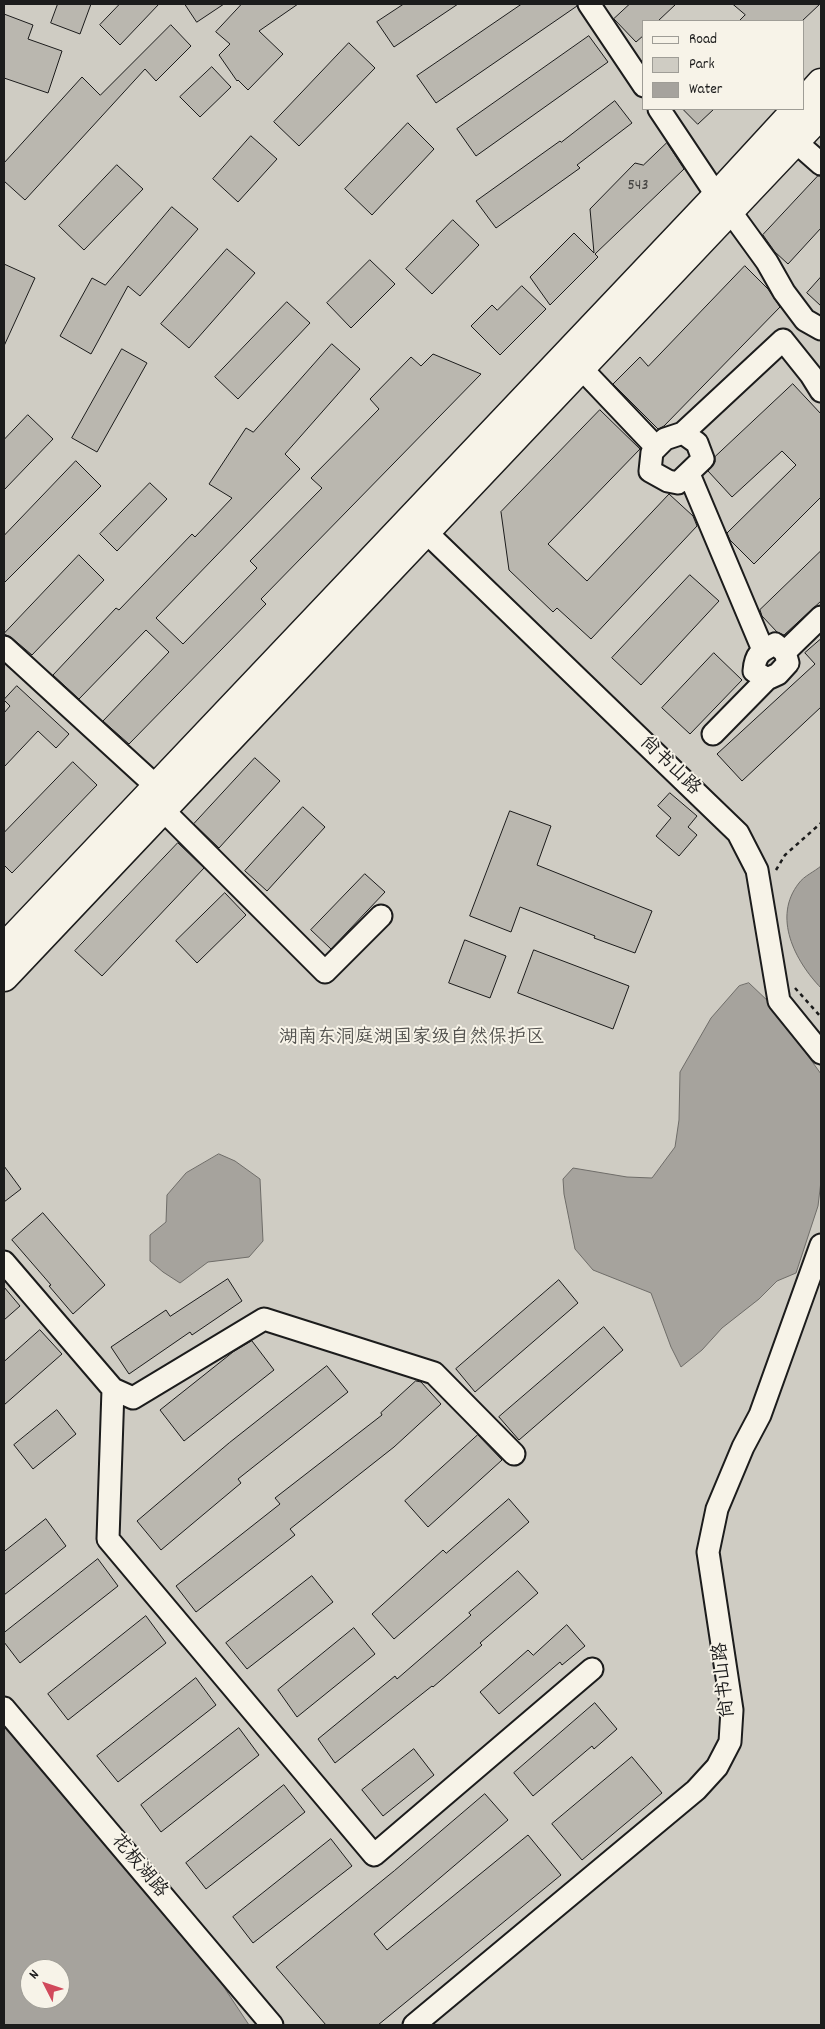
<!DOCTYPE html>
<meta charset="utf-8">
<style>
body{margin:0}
#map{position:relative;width:825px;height:2029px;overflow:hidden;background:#eeeae0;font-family:Dekko,sans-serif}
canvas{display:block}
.frame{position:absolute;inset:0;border:5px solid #1c1c1c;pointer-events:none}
.legend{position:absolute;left:642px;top:20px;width:162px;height:90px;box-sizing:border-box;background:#f7f3e8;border:1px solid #9f9d96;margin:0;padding:6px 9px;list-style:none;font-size:15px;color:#1c1c1c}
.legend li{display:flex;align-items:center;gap:10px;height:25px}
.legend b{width:25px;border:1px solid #9f9d96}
.north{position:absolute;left:20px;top:1959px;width:50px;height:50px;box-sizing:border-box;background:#f7f3e8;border:1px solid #9f9d96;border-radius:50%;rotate:311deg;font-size:14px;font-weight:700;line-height:20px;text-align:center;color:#1c1c1c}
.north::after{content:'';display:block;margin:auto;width:18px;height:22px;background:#d1495b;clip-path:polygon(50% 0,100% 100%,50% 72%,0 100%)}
</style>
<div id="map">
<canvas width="825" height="2029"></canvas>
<div class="frame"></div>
<ul class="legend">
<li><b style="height:6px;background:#f7f3e8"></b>Road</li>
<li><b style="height:14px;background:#cfccc3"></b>Park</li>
<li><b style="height:14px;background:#a6a39d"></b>Water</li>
</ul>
<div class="north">N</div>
</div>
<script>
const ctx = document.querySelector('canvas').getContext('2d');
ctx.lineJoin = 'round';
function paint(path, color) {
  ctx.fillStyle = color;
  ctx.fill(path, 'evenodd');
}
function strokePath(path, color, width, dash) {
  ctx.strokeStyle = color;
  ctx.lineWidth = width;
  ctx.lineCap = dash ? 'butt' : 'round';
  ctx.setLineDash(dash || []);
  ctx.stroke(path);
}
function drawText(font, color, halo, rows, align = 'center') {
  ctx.font = font + ' Dekko,"LXGW WenKai TC",sans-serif';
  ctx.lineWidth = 4;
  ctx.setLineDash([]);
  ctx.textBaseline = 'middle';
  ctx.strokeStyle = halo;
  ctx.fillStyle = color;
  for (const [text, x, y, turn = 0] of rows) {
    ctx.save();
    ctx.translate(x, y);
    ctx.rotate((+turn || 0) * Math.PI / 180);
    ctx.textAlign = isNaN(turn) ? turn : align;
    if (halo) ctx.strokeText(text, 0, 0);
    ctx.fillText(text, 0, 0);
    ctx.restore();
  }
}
const green = new Path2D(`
 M4,4H821V2025H4ZM644,21H804V109H644ZM30,1969H60V1999H30Z`);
const water = new Path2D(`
 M821,866V988C795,961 772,917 799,883C804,876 814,872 821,866Z
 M749,983L770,1003L821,1074V1181L818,1206L796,1273L777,1281L759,1299L722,1328L702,1350L681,1367L671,1347L651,1293L593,1270L575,1249L564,1194L563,1179L573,1168L627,1177L652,1178L675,1147L679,1120L680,1072L711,1018L739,986Z
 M219,1154L235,1161L260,1179L263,1241L249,1257L208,1262L180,1283L163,1272L150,1261V1235L166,1222L167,1195L186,1173Z
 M4,1714L190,1936L249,2025H4ZM30,1969H60V1999H30Z`);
const building = new Path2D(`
 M58,4H91L80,34L51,23Z
 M120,4H159L120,45L100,25Z
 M185,4H224L197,22Z
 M242,4H298L259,31L283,54L248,90L238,80L237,81L219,55L230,44L216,32Z
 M404,4H458L394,47L377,22Z
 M522,4H577V6L436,103L417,76Z
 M630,4H676L658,21H644V35L636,42L614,19Z
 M733,4H820L802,21H739L745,15Z
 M4,14L33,25L28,39L62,51L48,93L4,78Z
 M171,25L191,46L156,81L145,69L25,200L4,181V163L82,77L100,95Z
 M589,36L608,62L476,156L457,129Z
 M349,43L375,68L299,146L274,122Z
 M212,67L231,87L200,117L180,97Z
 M615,101L632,123L577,165L580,168L496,228L476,201L560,141L561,142Z
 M683,109H714L698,124Z
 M408,123L434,149L372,215L345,189Z
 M251,136L277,159L238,202L213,179Z
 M667,143L684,169L595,254L598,257L550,305L530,277L574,233L594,253L590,209L635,163L643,165Z
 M117,165L143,189L84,250L59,226Z
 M818,176H821V228L788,264L775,252L763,235Z
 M172,207L198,229L140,296L128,286L91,354L60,336L92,278L105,285Z
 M453,220L479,245L432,294L406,269Z
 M227,249L255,273L189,348L161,324Z
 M370,260L395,284L351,328L327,303Z
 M4,264L35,278L4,346Z
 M745,266L768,289L780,307L664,426L658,429L613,384L640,357L648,366Z
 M821,277V306L807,293Z
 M522,286L546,309L500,355L471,326L492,305L497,310Z
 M287,302L310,323L238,399L215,377Z
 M332,344L360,369L285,454L300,469L156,618L183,644L257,568L250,561L322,488L311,478L379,409L370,399L411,357L421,366L433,354L481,374L261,599L266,604L129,744L103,721L169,652L146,630L79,699L53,675L116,608L119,610L192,534L195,537L232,498L209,484L246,428L253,432Z
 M122,349L147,363L97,452L72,438Z
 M793,384L821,414V497L754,564L730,540L727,533L796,465L782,451L732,497L708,471L715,462V457Z
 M600,410L640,449L548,544L587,581L669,494L693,516L697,526L591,639L557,608L553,612L509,570L501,512Z
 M28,415L53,439L4,490V440Z
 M76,461L101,486L4,583V536Z
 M150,483L167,499L117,551L100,534Z
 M821,551V601L784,635L777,632L762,616L760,610Z
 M79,555L104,580L32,655L12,638L4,634Z
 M690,575L719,601L641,685L612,658Z
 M821,639V707L742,781L717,754L815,664L805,653Z
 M714,653L742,680L690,734L662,708Z
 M17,686L69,734L56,748L38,731L4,767V713L10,706L4,700Z
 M255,758L280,781L219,848L194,824Z
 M73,762L97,785L12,873L4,865V833Z
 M670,793L697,816L688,827L697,835L679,856L656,836L671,818L658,806Z
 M303,807L325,827L267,891L245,871Z
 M510,811L551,826L537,865L652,911L635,953L594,938L595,936L520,907L511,932L470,916Z
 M178,843L204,868L102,976L75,951Z
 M365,874L385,892L331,949L311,930Z
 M225,893L246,915L197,963L176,941Z
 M465,940L506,956L490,998L449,983Z
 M534,950L629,986L613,1029L518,993Z
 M4,1166L21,1189L4,1202Z
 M43,1213L105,1285L73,1314L49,1286L51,1285L12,1240Z
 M228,1279L242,1301L192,1335L190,1332L129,1374L111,1347L166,1310L170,1316Z
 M559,1280L578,1303L475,1392L456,1369Z
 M4,1287L20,1306L4,1320Z
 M604,1327L623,1350L519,1440L499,1417Z
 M40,1330L62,1354L4,1405V1362Z
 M252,1341L274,1370L184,1441L160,1410L233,1352Z
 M327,1366L348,1392L238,1479L241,1483L161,1550L137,1521L229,1443Z
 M416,1381L421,1382L441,1404L394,1447L290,1529L295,1535L196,1612L176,1586L280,1504L275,1498L382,1415L381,1413Z
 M57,1410L76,1434L33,1469L14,1445Z
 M478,1435L502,1460L428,1527L405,1501Z
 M509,1499L529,1522L394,1639L372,1614L443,1550L446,1553Z
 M46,1519L66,1546L4,1595V1552Z
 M98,1559L118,1586L20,1663L4,1642V1633Z
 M518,1571L538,1593L480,1643L482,1645L433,1687L432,1686L335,1763L318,1739L395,1676L397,1679L471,1615L469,1613Z
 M312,1576L333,1602L247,1669L226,1643Z
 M146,1616L166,1643L68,1720L48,1694Z
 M567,1625L585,1646L562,1665L560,1662L499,1714L480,1692L528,1650L533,1655Z
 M354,1628L375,1654L297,1717L278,1690Z
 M196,1678L216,1705L118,1782L97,1756Z
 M595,1703L617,1729L594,1749L592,1746L533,1796L514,1773Z
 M239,1728L259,1755L161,1832L141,1805Z
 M414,1749L434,1775L383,1816L362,1790Z
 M632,1757L662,1793L582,1860L552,1824Z
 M284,1785L305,1812L206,1889L186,1863Z
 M485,1794L508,1820L374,1934L387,1950L528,1835L561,1875L378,2025H326L276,1967L394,1871Z
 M331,1839L352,1866L253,1943L233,1917Z`);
const path = new Path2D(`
 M776,870L785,855L821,823
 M795,988L821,1017`);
const minor = new Path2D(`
 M589,4L644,86
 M659,109L717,196
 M796,142L821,164
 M730,211L767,262L784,292L805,320L821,329
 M581,368L656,447
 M683,433L697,443L703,459L678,483L668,481L650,471L652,452L665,439L683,433L783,340L811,375L821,391
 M689,474L763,650
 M426,532L738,833L757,870L779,1001L821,1053
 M4,647L157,787
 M785,652L821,617
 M713,734L767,679L754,671C755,655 760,651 775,644L785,652L788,663L778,674L767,679
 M163,810L325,972L381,916
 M4,1262L113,1389L108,1539L374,1855L592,1669
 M113,1389L133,1398L264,1319L434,1373L514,1454
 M4,1708L272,2025
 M414,2025L696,1790L717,1767L730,1742L732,1710L708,1552L717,1509L743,1447L760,1415L821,1245`);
const major = new Path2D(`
 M804,102L821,83
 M4,948L717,196L797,109
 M4,977L821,114`);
const numberNames = [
 ["543",638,187]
];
const streetNames = [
 ["尚书山路",669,767,44],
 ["尚书山路",726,1680,-96],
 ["花板湖路",138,1867,50]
];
const parkNames = [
 ["湖南东洞庭湖国家级自然保护区",412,1039]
];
paint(green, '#cfccc3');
paint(water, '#a6a39d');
strokePath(water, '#6f6d69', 1);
paint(building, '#bab7af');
strokePath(building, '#1c1c1c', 1);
strokePath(minor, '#1c1c1c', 25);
strokePath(major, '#1c1c1c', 31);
strokePath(path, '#1c1c1c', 2.5, [4, 4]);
strokePath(minor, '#f7f3e8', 21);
strokePath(major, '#f7f3e8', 28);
drawText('16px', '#444341', null, numberNames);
drawText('19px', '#1c1c1c', '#f7f3e8', streetNames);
drawText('19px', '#52514e', '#f7f3e8', parkNames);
</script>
